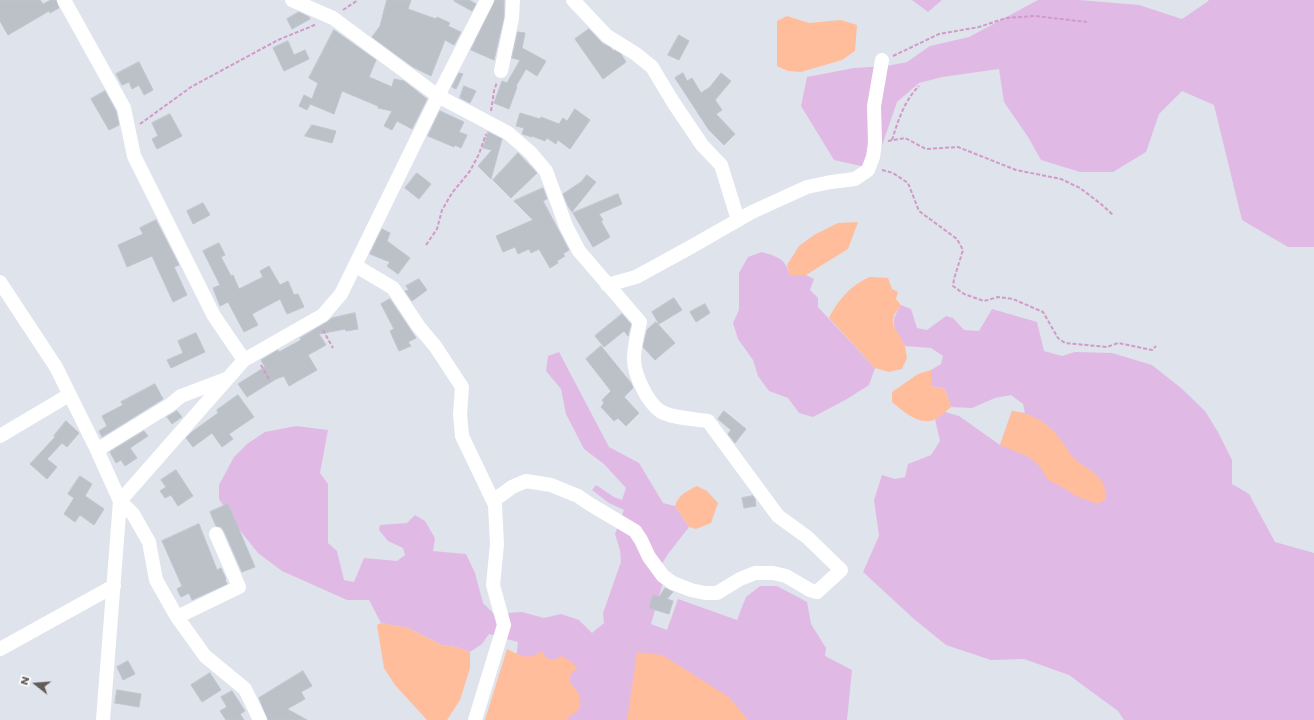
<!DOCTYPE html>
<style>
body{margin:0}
#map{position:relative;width:1314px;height:720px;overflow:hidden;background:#dfe3ec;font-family:Poppins,sans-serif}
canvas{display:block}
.north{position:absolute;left:16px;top:664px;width:40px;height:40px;-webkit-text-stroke:3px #fff;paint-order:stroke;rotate:287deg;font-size:11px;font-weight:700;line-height:16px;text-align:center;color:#615c58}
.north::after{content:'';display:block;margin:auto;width:14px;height:18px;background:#615c58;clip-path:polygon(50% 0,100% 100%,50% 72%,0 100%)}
</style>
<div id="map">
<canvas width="1314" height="720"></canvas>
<div class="north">N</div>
</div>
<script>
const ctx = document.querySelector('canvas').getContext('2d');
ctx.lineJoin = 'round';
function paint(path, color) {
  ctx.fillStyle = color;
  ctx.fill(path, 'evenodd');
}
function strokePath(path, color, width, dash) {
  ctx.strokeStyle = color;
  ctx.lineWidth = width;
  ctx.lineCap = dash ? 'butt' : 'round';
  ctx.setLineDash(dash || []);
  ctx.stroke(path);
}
const green = new Path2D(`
 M912,0H942L928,12Z
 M1038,0H1079L1139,5L1182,19L1207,2L1209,0H1314V247H1288L1242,220L1214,105L1182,91L1159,114L1146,152L1113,172H1080L1041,160L1028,137L1004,102L999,69L942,77L919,83L897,102L874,169L834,160L801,106L807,77L854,68L887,66L907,62L930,46L969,37Z
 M762,252C778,257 785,258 790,275H806L814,279L810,290L818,298V307L875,368L869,385L847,399L813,417L799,413L788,398L769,391L758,376L753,360L738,339L733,323L739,310V273L748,257Z
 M901,305L911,309L917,328L927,330L946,316L953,318L964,330L979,331L992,309L1037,322L1044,351L1062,356L1075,352L1112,353L1152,365L1181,388L1205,411L1218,432L1232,460V484L1249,494L1275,542L1314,553V720H1124L1118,711L1069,675L1024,659L991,660L946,645L914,619L863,572L879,536L874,500L882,475L895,479L905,477L908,464L931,455L940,441L935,419L945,412L959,416L1000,445L1012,411L1025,413L1023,404L1011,395L995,398L972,408L951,407L945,389L931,386V370L941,364L943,356L931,348L905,346C895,328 888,324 901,305Z
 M559,352L609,447L639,463L663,503L675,506L689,527L668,554L656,573L663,583L651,624L667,630L678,599L737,620L746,597L760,586H777L807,602L811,624L826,648L825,656L852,670L847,720H509L518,642L489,634L482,644L470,652L456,647L442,645L408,628L381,623L369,600H347L282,571L258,553L238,528L219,499V485L234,457L247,444L265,432L296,426L328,430L320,473L328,484V543L337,551L344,580L354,582L364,558L397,561L405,555L403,548L388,541L379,530L380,525L407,523L415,515L425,521L435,538L433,551L466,554L475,573L483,603L494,614L522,612L544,618L561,614L579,620L592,633L604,623L603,613L621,562L620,550L615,534L624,510L609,503L592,490L596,485L614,497L622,500L626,488L604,464L584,449L566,414L561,389L546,371L548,356Z`);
const water = new Path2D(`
 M787,16L809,23L841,20L857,25L855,51L842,60L801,72L788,71L777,66V21Z
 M858,222L848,249L806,275H790L787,265L799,246L814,235L838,223Z
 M870,277L888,278L892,289L898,292L896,299L901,305L894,315L893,324L905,346L907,358L902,369L889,372L875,368L829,318C837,301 852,284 870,277Z
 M931,370V386L945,389L951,407C946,411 941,416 936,419C920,427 903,411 892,402V392L918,374Z
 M1012,411C1035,414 1050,424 1063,443C1067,447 1069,454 1074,458C1089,473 1106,473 1106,499L1098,504L1076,496L1062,487L1048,480L1040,467L1029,457L1000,445Z
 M697,486L707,491L718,503L711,523L696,529L689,527L675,506C678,495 687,491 697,486Z
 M381,623L408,628L442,645L456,647L470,652V668L460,700L447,720H427L395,685L384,668L377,625Z
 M507,649C522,656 528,661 542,651L546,658L553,660L562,656L573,663L577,669L572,672L569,681L579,694L580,709L565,720H485Z
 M637,652L662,655L694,675L729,697L748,720H627Z`);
const building = new Path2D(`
 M0,0H40L43,4L51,0H56L59,8L50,13L49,11L8,35L0,21Z
 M387,0H411L408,9L436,19L437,17L450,23L448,26L461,32L454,45L445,40L431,76L413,67L372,37L380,26Z
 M455,0H469L476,4L472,11L454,1Z
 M495,0H504V17L494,60L471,50Z
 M299,12L309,17L310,19L292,29L287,19Z
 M589,29L602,43L611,48L613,51L614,50L621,54L626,62L603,79L575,39Z
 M334,30L376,60L369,77L392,87L394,79L404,81L427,99L412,129L397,121L392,130L384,126L392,111L378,108V106L342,91L334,114L310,104L307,110L299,106L304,95L312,99L318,83L309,78Z
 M518,32L525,33L522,48L546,61L537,76L526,69L516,86L517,87L509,109L494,103L502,81L507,83L520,60L512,58Z
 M679,35L689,41L679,60L668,55Z
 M288,41L294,55L305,50L309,59L284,71L273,48Z
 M139,62L153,90L144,95L139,85L132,89L129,82L122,85L116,74Z
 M459,73L463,74L456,89L452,87Z
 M683,73L687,81L692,78L701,93L710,87L721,73L731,81L715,100L722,110L716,114L735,134L724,145L709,130L675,78Z
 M464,86L476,91L470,103L460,98Z
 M105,91L116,111L119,125L109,130L91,99Z
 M575,109L590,120L570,149L558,140L556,144L547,138L545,141L532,136V137L522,134L524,128L516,126L520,113L540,119L541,117L559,124L563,118L567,121Z
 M440,111L464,122L459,132L467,135L461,148L455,145L454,147L428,136Z
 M170,114L182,136L157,149L152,139L158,136L152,123Z
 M312,125L336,131L332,143L305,136Z
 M488,132L502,139L491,179L478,166L492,150L483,148Z
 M518,153L537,173L511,198L493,180Z
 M417,173L431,184L419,199L405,188Z
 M587,175L596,182L572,212L568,206L563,194L581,182Z
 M543,188L547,199L543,201L569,250L563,254L565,256L557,261L558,263L550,268L539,249L531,253L529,249L518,254L515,247L503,252L496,236L533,220L514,201Z
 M618,194L622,204L599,214L603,220L601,221L610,237L593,247L573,213Z
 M203,203L210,215L193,224L187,211Z
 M156,220L179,265L174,267L187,295L173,302L152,256L127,267L118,245L143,234L140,228Z
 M382,229L390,233L387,241L410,258L398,274L387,266L390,262L370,254Z
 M219,243L225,255L221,257L231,276L233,275L239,289L263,277L260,271L269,266L280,285L288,281L294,295L298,294L304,307L287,314L280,299L252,314L258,325L244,332L228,302L220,306L213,288L220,285L203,251Z
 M419,279L427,290L412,301L405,291L409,290L406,286Z
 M674,298L682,310L659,324L652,312Z
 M390,299L416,338L408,342L411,346L399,351L390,331L394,329L381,304Z
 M705,304L710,313L696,322L690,312Z
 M355,313L358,329L346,331L345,329L319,334L326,345L308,355L317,370L289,386L284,376L276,379L247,397L238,384L265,367L261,360L278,350L279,352L301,340L300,338L327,322L332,318Z
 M622,314L631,324L628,336L624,331L604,347L595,336Z
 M656,322L675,343L655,360L643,347L647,330Z
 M196,333L205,352L171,368L167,360L183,353L178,341Z
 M601,346L631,383L633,388L624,397L639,413L626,426L618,418L614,421L601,407L604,403L602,400L611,391L586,359Z
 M155,384L163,399L102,437L99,431L107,426L102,416L123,405L121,402Z
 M238,395L254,417L229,434L233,439L222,447L212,433L193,447L186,438L192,432L218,413L217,410Z
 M177,411L182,417L172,424L167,417Z
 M724,411L746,429L735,443L728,434L731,430L718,419Z
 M66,421L79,433L67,447L62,443L47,459L57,467L47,479L30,464L55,437L54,436Z
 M144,431L148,436L130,448L137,458L125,466L121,460L116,463L110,452Z
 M176,470L193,496L178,506L171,495L165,498L160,491L166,487L161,480Z
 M80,476L92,484L85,496L104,509L94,525L80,515L75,522L64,514L74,498L68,494Z
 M753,496L755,499L756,506L744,508L742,498Z
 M228,504L255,567L242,572L224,531L221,527L216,526L210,512Z
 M199,524L217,570L221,568L226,579L225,580L227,584L192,600L189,593L181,597L177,589L182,586L162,541Z
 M665,588L673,592L667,599L673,601L669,614L649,608L653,595L659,597Z
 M128,661L135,674L123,680L117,667Z
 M303,671L312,686L301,692L305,699L287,709L307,720H268L259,698Z
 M210,673L221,690L202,702L191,685Z
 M117,690L141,694L139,707L115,703Z
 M232,691L245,711L240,714L244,720H226L220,711L227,707L221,697Z`);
const path = new Path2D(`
 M343,10L358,0
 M893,56L939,34L979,27L1006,18L1035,16L1087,22
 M491,111L494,91L497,82
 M140,124L191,87L278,40L317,24
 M892,140C898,121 904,101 919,86
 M888,141L905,138L926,149L958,147L1016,170L1061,179L1080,188L1101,204L1113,215
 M882,170L893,173L908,183L919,211L957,239L963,250L954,279L953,286L964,294L984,301L998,297L1013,299L1043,312L1058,338L1065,343L1107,347L1118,343L1152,350L1156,346
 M426,245L437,229L442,210L452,193L470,171L479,154L486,134
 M323,330L333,348
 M261,365L270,381`);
const minor = new Path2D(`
 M64,0L124,108L134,156L214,316L244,360
 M292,0L333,18L438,96L508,133L531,153L546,171L566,226L579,251L640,322C637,335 634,346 634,359C634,374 647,402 660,411C671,418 695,419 708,421L778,516L807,537L841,570L817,592L810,590L786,576L773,573H755L740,579L717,593H705L691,590L673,583L663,576L649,557L641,540L635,531L588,503L578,496L551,485L526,481L512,487L493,501
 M573,0L607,36L636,54L652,67L673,102L702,145L721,165L738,220
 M501,71L512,18L513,0
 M356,266L393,288L419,327L435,346L462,387L460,414L462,436L495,505L497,544L493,585L504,625L475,720
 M0,282L56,367L97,450L120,501L133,514L149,542L156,580L177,617L205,656L245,689L260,720
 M607,285L636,277L689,248L752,212L807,187L831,182L855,179L868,170L873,157L875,143L874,106L882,60
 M0,436L69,395
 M97,450L170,405L181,396L226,379
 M177,617L239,587L216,534
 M0,649L114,586
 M103,720L120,501L244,360L323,315L341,294L438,96L487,0`);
paint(green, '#e0bae5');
paint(water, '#ffbd9c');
paint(building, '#bcc0c7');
strokePath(building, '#bec5d0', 1);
strokePath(path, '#d29ac8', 2, [4, 2]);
strokePath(minor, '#fff', 14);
</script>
